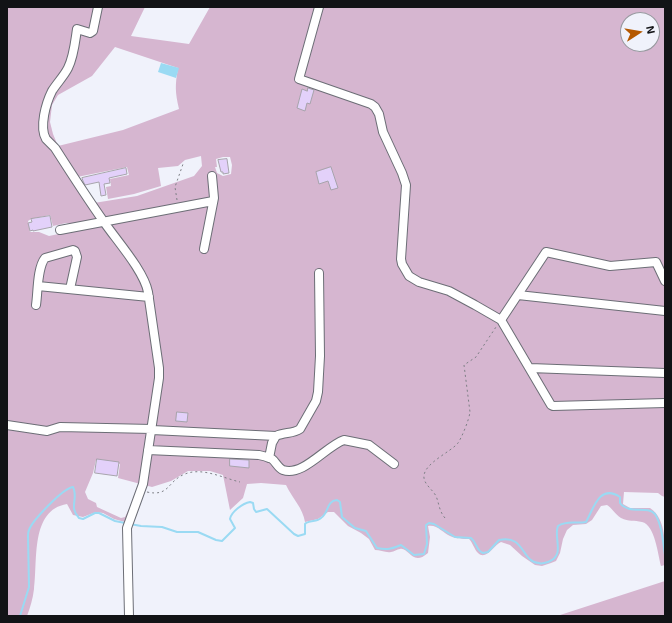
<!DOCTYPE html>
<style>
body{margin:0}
#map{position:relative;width:672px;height:623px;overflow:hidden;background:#f0f2fb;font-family:"Exo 2",sans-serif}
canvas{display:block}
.frame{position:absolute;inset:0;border:8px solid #121316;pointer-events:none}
.north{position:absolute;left:620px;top:12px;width:40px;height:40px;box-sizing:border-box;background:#f0f2fb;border:1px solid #97999f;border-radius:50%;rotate:78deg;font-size:11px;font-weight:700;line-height:16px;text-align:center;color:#121316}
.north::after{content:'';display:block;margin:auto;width:14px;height:18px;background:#b55800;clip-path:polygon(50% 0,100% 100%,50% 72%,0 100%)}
</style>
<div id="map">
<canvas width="672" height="623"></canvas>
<div class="frame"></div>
<div class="north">N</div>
</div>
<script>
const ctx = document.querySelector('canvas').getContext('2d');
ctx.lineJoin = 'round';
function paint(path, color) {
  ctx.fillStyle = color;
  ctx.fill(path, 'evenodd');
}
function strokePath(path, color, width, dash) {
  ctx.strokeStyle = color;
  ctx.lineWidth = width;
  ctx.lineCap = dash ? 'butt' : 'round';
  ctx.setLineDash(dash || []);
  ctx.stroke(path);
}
const green = new Path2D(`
 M7,7H145L131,36L189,44L210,7H665V497L662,496L658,493L624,492L623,504L630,508H650C667,519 665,547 665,565L661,566C658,555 655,525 642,522C634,520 629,522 621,518C615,514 612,508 607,505L601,506L592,520L586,524L573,525L567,530L563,539L560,553L556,561L551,563L542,566L535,565L522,556L510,545L501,542C494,545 486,561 478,553C474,549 473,543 469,539C463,539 456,539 450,536C443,533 437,524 428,526L430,537L428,553C412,567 409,547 400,549C397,549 394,552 391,552C386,553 380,550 375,550L369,539L361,533L348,526L334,512H328L318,519L305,522C303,508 292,498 286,485L261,483L247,484L243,498L230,510L223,475L210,471H188L171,481L152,487L118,478L120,464L96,460L93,473L85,492L88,499L96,503L97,507L121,518L125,517L132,503L133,504L125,522L114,519L103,513L96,512L83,517L73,515L67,504C30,510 38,561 34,589C33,598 30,608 27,616H7ZM628,20H652V44H628ZM115,47L178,68C175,85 175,92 179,109L123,130L58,146L53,134L50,122L52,105L58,95L92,76ZM201,156L202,166L194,176L137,196L94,203L77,177L127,167L129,175L110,179L111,186L106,187L108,199L134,194L161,186L158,168L178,166L185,160ZM223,157H230L232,165L231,174L223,176L217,173L215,167H217L216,159ZM50,215L53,226L66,223L74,224L68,232L49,236L39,232H30L28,221L31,219Z
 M665,581V616H557Z`);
const water = new Path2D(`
 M161,63L179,68L176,78L158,72Z`);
const stream = new Path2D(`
 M130,524L141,526L162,527L177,532H198L216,540L222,541L235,528L230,519C231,512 243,503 250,502L253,503L254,509L256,512L267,509L294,534L298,536L305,534V524L306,523C311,520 317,522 321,518C329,513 326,501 337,500L340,502L342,517L355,528L366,531L377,548C387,550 392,549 401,545L414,555L424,554L427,544L426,525L429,523L434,524L455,537L471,538C477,543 476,550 483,553L488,552L499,540C525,534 521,562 539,563C541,564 545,563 548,562C566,556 553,537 558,526C567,520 576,524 586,522C593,510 599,483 620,497V503C629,515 647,505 655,514C662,525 663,542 665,555
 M20,616L29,587L28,536C28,534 28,532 29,530C32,521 63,488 73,487C79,499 68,506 79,518L83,519L95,513H99L115,521L125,523`);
const building = new Path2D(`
 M308,88L314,90L310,104L307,103L305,111L297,108L302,89L307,91Z
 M227,159L229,173L223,174V172H221L218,160Z
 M331,167L338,188L331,190L328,181L319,184L316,172Z
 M126,168L127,174L109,178L110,183L104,184L106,195L101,196L99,182L85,185L83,181L82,178Z
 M50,216L52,227L33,231V230L30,231L28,223L32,222L31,219Z
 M177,412L188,413L187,422L176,421Z
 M97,459L119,462L117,476L95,473Z
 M230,459L249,460V468L230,466Z`);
const path = new Path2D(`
 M177,200L175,187L183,164
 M147,492C170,497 167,481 185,474C202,467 223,478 240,482
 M445,518C439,511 439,503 436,496C432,489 425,485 424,478C422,464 451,452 458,443C462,437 469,420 470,412L464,365L476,357L496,327
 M534,616H551`);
const minor = new Path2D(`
 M98,7L93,31L90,33L77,29C75,42 74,56 68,68C64,76 57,83 52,91C46,103 39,127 46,139C49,142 52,145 55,148C71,173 87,198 104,222C117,241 144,271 148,292L159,368V378L143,484L127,528L129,616
 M319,7L299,79L371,104L375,107L379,114L383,132L402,173L406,185L401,259L402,264L409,276L419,282L449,291L475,305L501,320L551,405L553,406L665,403
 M60,230L213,201
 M204,249L214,198L212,176
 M38,286L149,297
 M518,295L665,311
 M36,305C38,292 37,268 45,258L73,250L75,251L77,257L70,289
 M501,320L546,252L610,266L656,262L665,281
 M530,368L665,373
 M7,425L47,431L60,427L152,429
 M152,430L276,436
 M148,450L259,455C263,456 268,457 272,459C276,462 278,468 283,470C303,477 326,446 344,440L369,445L394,464
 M269,458L272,443L276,436C284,432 293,434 300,429L316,401L318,392L320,356L319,273`);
paint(green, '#d6b6d0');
paint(water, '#9adaf3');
strokePath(stream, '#9adaf3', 2);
paint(building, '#e3d1fa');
strokePath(building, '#a7a4ac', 1);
strokePath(minor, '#6c6e76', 10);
strokePath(path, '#7d7f85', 1, [2, 3]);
strokePath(minor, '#fff', 8);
</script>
